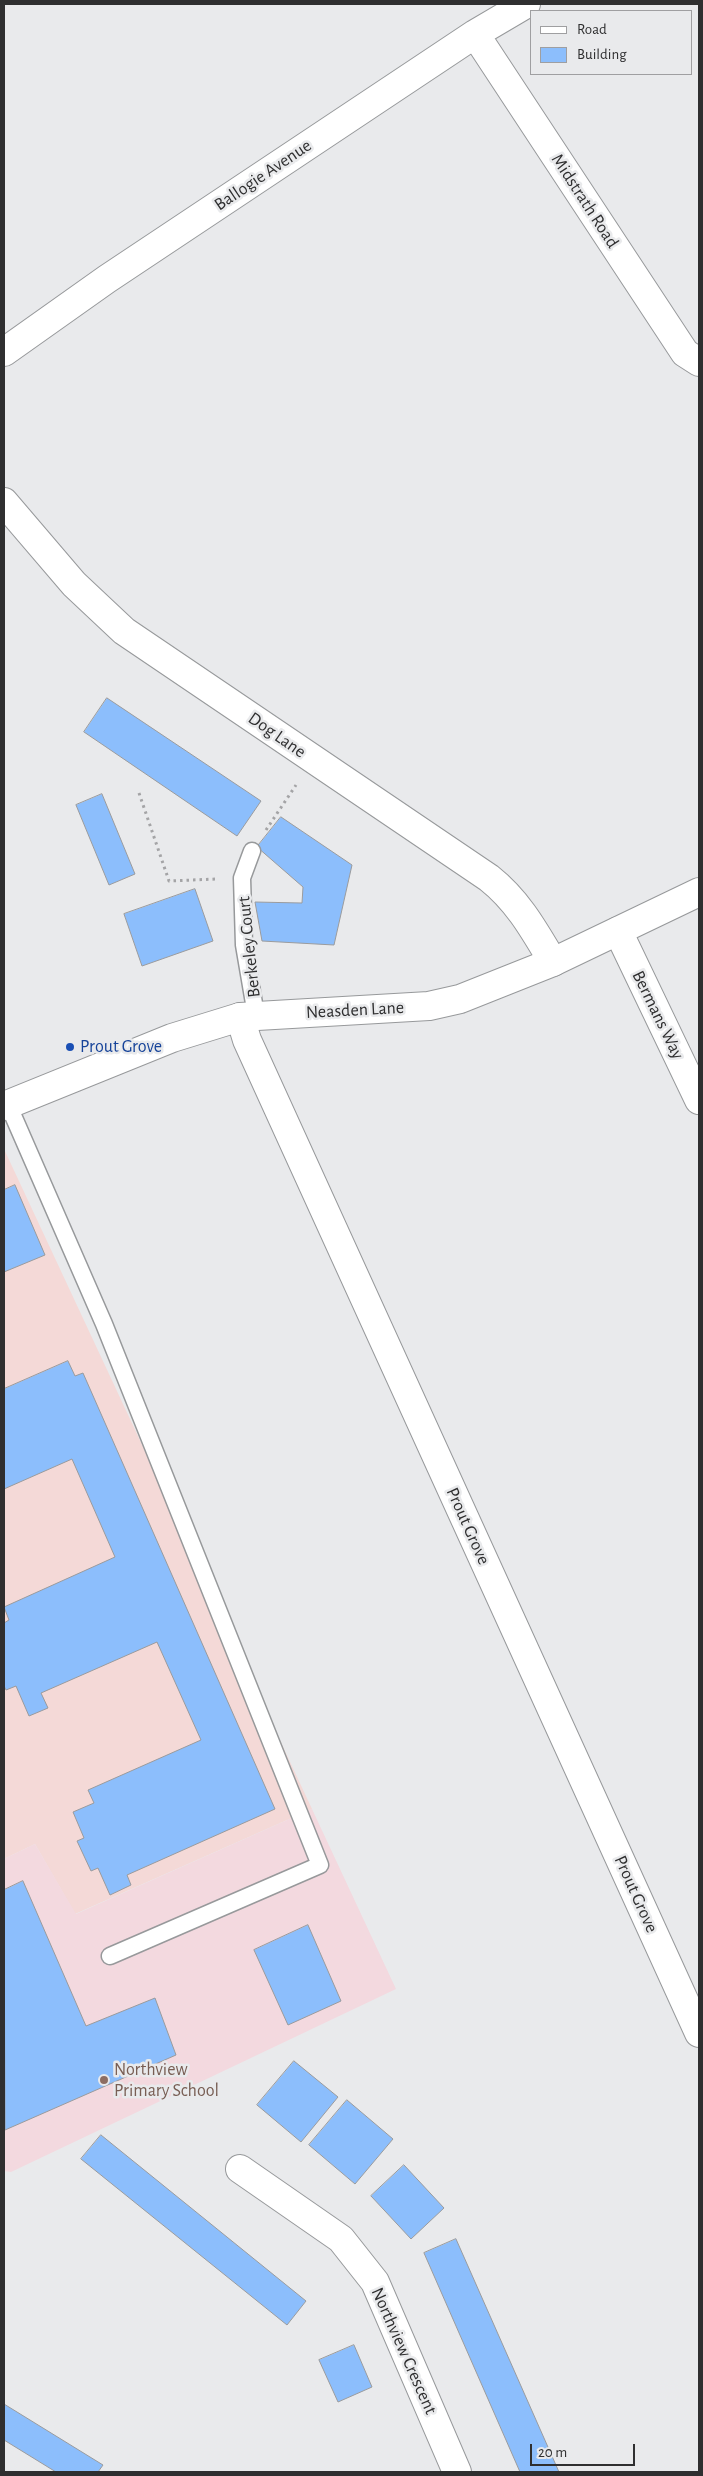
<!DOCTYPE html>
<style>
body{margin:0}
#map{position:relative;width:703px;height:2476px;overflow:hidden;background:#e9eaec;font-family:"Alegreya Sans",sans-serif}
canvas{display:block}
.frame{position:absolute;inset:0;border:5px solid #2f2f30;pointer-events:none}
.legend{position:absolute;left:530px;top:10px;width:162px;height:65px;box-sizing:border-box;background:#e9eaec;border:1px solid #9f9fa1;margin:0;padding:6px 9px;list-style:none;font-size:15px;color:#2f2f30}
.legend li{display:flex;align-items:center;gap:10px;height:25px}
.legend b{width:25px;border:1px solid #9f9fa1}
.scale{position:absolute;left:530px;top:2444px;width:105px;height:22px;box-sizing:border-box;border:2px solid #2f2f30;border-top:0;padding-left:6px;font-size:15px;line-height:18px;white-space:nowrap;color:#2f2f30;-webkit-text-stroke:4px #e9eaec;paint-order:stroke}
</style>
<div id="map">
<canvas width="703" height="2476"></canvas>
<div class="frame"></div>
<ul class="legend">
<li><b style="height:6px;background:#fff"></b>Road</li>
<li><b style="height:14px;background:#8cbefc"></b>Building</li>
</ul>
<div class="scale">20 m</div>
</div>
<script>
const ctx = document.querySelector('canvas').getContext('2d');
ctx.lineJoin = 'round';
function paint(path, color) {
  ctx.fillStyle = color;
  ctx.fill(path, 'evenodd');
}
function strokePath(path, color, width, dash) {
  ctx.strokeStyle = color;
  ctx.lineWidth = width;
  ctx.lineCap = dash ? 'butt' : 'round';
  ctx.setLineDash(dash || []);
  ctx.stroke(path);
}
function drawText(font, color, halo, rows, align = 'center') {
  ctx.font = font + ' "Alegreya Sans",sans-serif';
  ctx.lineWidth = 5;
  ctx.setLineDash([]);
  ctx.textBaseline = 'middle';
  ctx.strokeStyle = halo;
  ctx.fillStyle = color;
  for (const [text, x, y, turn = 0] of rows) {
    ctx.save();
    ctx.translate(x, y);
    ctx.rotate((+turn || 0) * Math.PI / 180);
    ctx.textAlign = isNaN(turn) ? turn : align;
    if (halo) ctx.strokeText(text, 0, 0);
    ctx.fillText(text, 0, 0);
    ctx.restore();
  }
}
const industrial = new Path2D(`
 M4,1149L312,1809L75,1914L35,1844L4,1859Z`);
const education = new Path2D(`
 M312,1809L396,1989L11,2172L4,2171V1859L35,1844L76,1914Z`);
const building = new Path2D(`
 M107,698L261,801L237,836L84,732Z
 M102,794L135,874L109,885L76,805Z
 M281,817L352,865L334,945L262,941L255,902L302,903L303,887L257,847Z
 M195,889L213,941L142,966L124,914Z
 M15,1185L45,1255L4,1272V1190Z
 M68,1361L75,1376L83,1373L275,1809L127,1875L131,1885L110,1895L98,1868L91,1871L77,1841L84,1838L73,1812L94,1803L88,1790L201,1740L157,1642L41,1693L48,1708L29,1716L16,1686L6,1690L4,1686V1623L9,1620L4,1607L115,1557L72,1459L4,1489V1389Z
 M23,1881L86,2026L155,1998L176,2055L5,2130L4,1890Z
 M308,1925L341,2001L288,2025L254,1950Z
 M294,2061L338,2097L301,2142L257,2105Z
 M347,2100L393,2139L355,2184L309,2145Z
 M101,2135L306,2301L287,2325L81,2159Z
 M404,2165L444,2208L411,2239L371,2196Z
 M456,2239L559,2472H520L424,2253Z
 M354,2345L372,2387L338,2402L319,2360Z
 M4,2404L103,2465L98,2472H56L4,2440Z`);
const path = new Path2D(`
 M139,793L169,881L216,879
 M266,830L296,785`);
const service = new Path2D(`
 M252,851L242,878L244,945L256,1015
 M8,1104L104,1324L320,1865L110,1956`);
const minor = new Path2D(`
 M475,34L685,353L699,362
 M4,352L107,279L475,34L526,4
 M4,502L74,584L124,631L489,878C518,901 534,930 553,962
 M618,931L699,1100
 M240,1017L247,1040L699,2033
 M240,2169L341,2239L375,2282L457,2472`);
const secondary = new Path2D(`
 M4,1106L172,1038L240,1017L429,1006L460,999L553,962L699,892`);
const markers = [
 [70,1047,5,"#1a4fb4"],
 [104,2080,5,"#8d6e63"]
];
const streetNames = [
 ["Ballogie Avenue",263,175,-34],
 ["Midstrath Road",585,201,57],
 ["Dog Lane",277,735,35],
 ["Berkeley Court",249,947,-96],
 ["Neasden Lane",355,1010,-3],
 ["Bermans Way",658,1015,64],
 ["Prout Grove",468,1526,66],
 ["Prout Grove",636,1894,66],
 ["Northview Crescent",404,2351,66]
];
const transitNames = [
 ["Prout Grove",80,1047]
];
const educationNames = [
 ["Northview",114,2070],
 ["Primary School",114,2091]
];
paint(industrial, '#f4d9d7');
paint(education, '#f3d9df');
paint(building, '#8cbefc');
strokePath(building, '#9a9b9d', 1);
strokePath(service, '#97999b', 19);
strokePath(minor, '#97999b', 30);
strokePath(secondary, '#97999b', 30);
strokePath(path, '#a4a4a6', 3, [2.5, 4]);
strokePath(service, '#fff', 16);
strokePath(minor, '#fff', 28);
strokePath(secondary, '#fff', 28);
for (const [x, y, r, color] of markers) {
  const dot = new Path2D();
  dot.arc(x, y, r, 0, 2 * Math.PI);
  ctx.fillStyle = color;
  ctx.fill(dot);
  strokePath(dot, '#e9eaec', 2);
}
drawText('18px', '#2f2f30', '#e9eaec', streetNames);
drawText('18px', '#164399', '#e9eaec', transitNames, 'left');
drawText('18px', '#785e54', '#e9eaec', educationNames, 'left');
</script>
